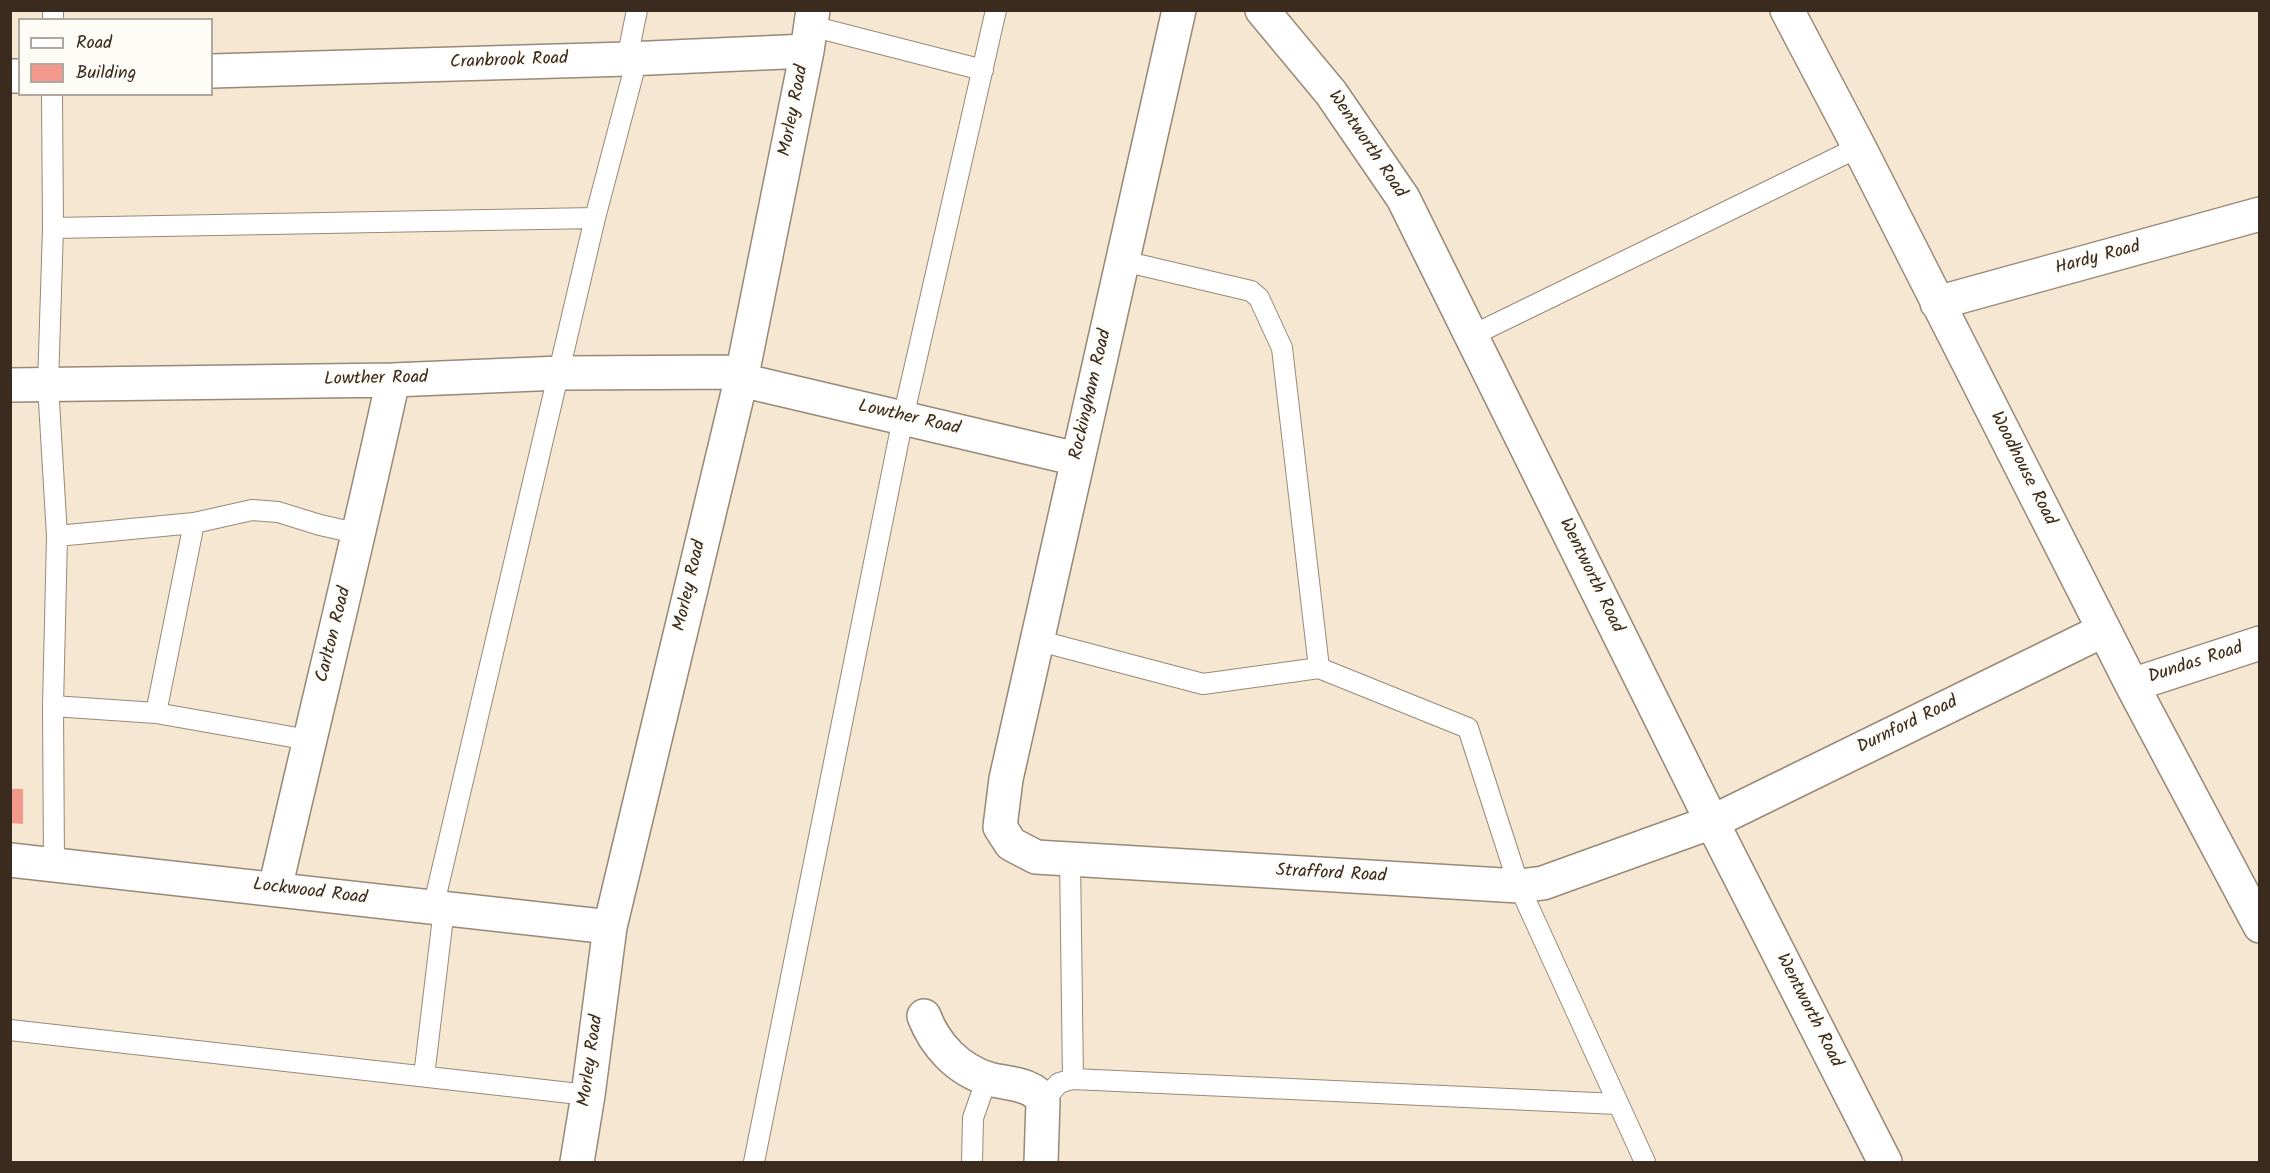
<!DOCTYPE html>
<style>
body{margin:0}
#map{position:relative;width:2270px;height:1173px;overflow:hidden;background:#f6e7d2;font-family:Kalam,sans-serif}
canvas{display:block}
.frame{position:absolute;inset:0;border:12px solid #3b2a1e;pointer-events:none}
.legend{position:absolute;left:18px;top:18px;width:195px;height:78px;box-sizing:border-box;background:#fdfcf7;border:2px solid #afa8a0;margin:0;padding:8px 10px;list-style:none;font-size:18px;color:#3b2a1e}
.legend li{display:flex;align-items:center;gap:12px;height:30px}
.legend b{width:30px;border:2px solid #afa8a0}
</style>
<div id="map">
<canvas width="2270" height="1173"></canvas>
<div class="frame"></div>
<ul class="legend">
<li><b style="height:8px;background:#fff"></b>Road</li>
<li><b style="height:16px;background:#f2998c"></b>Building</li>
</ul>
</div>
<script>
const ctx = document.querySelector('canvas').getContext('2d');
ctx.lineJoin = 'round';
function paint(path, color) {
  ctx.fillStyle = color;
  ctx.fill(path, 'evenodd');
}
function strokePath(path, color, width, dash) {
  ctx.strokeStyle = color;
  ctx.lineWidth = width;
  ctx.lineCap = dash ? 'butt' : 'round';
  ctx.setLineDash(dash || []);
  ctx.stroke(path);
}
function drawText(font, color, halo, rows, align = 'center') {
  ctx.font = font + ' Kalam,sans-serif';
  ctx.lineWidth = 4.5;
  ctx.setLineDash([]);
  ctx.textBaseline = 'middle';
  ctx.strokeStyle = halo;
  ctx.fillStyle = color;
  for (const [text, x, y, turn = 0] of rows) {
    ctx.save();
    ctx.translate(x, y);
    ctx.rotate((+turn || 0) * Math.PI / 180);
    ctx.textAlign = isNaN(turn) ? turn : align;
    if (halo) ctx.strokeText(text, 0, 0);
    ctx.fillText(text, 0, 0);
    ctx.restore();
  }
}
const building = new Path2D(`
 M10,789H23V824L10,823Z`);
const service = new Path2D(`
 M53,20V10
 M811,26L983,70
 M627,59L637,10
 M52,94L53,228L48,385L57,536L53,706L54,865
 M53,228L595,218
 M1123,261L1251,291L1259,298L1282,348L1319,668
 M1471,336L1859,147
 M57,536L194,523L252,510L278,512L320,525L360,534
 M1036,640L1203,684L1319,668L1468,728L1519,886L1645,1162
 M53,706L156,713L309,740
 M156,713L194,523
 M1070,859L1073,1079
 M433,908L595,218L637,59
 M10,1030L588,1095
 M424,1076L444,909
 M1043,1101L1059,1083L1073,1079L1617,1104
 M754,1162L903,418L996,10
 M972,1162L973,1118L987,1078`);
const minor = new Path2D(`
 M1179,10L1006,779L1000,827L1011,844L1036,857L1519,886L1543,883L1712,822L2104,630
 M1262,10L1331,93L1403,198L1712,822L1885,1162
 M1787,10L1859,147L2132,685L2260,926
 M212,71L627,59L807,51
 M10,76H20
 M1937,303L2260,214
 M741,380L1077,459
 M10,385L393,380L560,373L742,372
 M2132,685L2260,643
 M10,860L610,927
 M275,889C314,719 356,550 393,380
 M924,1016C935,1045 958,1070 989,1079C1007,1084 1033,1083 1043,1101L1041,1162
 M577,1162L588,1095L610,927L741,380L807,51L813,10`);
const streetNames = [
 ["Cranbrook Road",509,62,-2],
 ["Morley Road",795,111,-79],
 ["Wentworth Road",1366,145,56],
 ["Hardy Road",2098,259,-15],
 ["Lowther Road",376,380,-1],
 ["Rockingham Road",1092,395,-77],
 ["Lowther Road",909,419,13],
 ["Woodhouse Road",2022,469,63],
 ["Wentworth Road",1590,576,64],
 ["Morley Road",691,586,-77],
 ["Carlton Road",335,635,-76],
 ["Dundas Road",2196,664,-18],
 ["Durnford Road",1908,726,-26],
 ["Strafford Road",1331,875,3],
 ["Lockwood Road",310,893,7],
 ["Wentworth Road",1808,1011,63],
 ["Morley Road",592,1061,-82]
];
paint(building, '#f2998c');
strokePath(service, '#988878', 22);
strokePath(minor, '#988878', 36);
strokePath(service, '#fff', 20);
strokePath(minor, '#fff', 33);
drawText('18px', '#3b2a1e', '#fdfcf7', streetNames);
</script>
